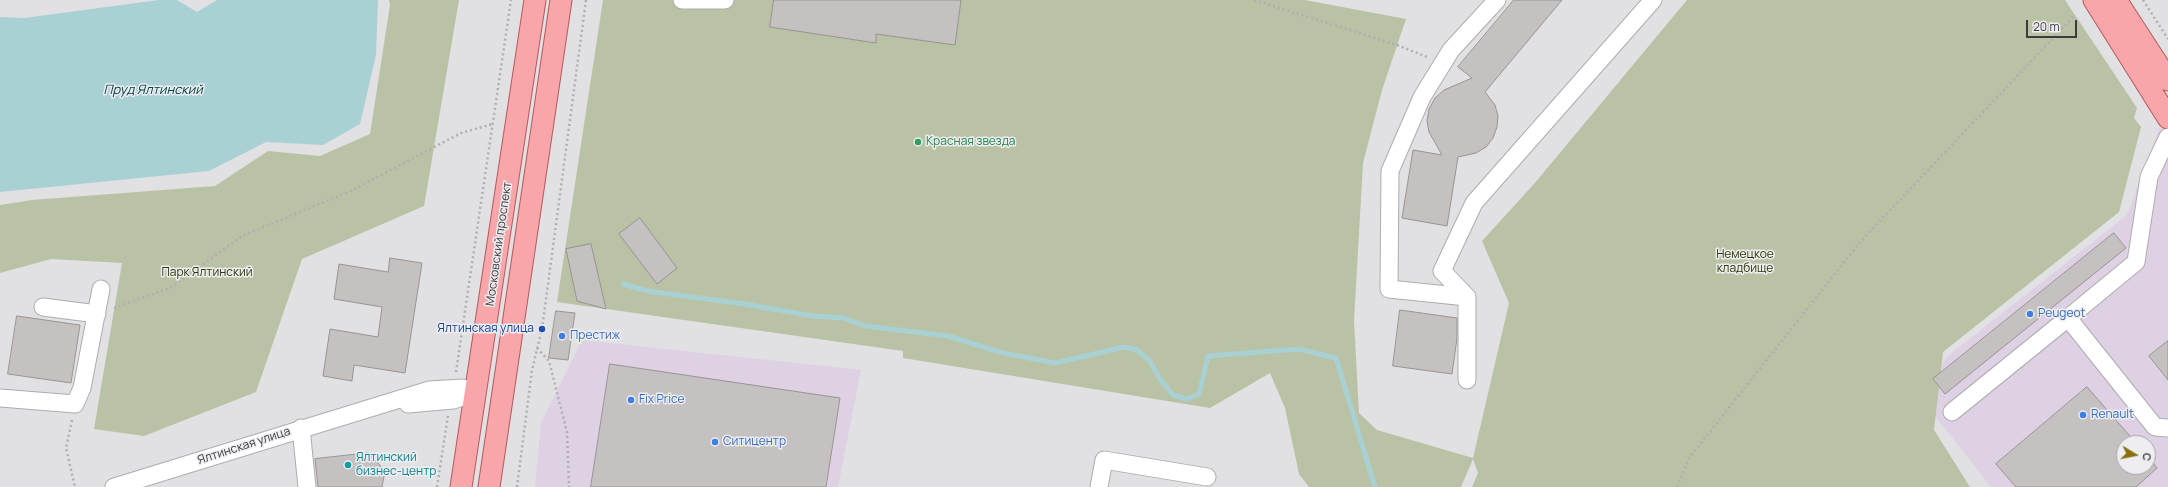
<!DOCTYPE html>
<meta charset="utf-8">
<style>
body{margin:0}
#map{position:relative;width:2168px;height:487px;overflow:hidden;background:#e1e0e3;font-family:Manrope,sans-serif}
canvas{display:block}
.north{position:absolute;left:2116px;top:435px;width:40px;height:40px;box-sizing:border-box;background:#eeedf1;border:1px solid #a7a6a9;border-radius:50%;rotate:100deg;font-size:11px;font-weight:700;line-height:16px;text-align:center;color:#3c3b3d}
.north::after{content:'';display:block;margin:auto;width:14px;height:18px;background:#8b6e10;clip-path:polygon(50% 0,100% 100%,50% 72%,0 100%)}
.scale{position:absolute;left:2026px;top:20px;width:51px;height:18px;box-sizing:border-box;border:2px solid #3c3b3d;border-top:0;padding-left:5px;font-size:12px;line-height:14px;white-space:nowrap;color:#3c3b3d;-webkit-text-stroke:3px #eeedf1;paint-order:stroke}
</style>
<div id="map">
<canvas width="2168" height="487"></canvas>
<div class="north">С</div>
<div class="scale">20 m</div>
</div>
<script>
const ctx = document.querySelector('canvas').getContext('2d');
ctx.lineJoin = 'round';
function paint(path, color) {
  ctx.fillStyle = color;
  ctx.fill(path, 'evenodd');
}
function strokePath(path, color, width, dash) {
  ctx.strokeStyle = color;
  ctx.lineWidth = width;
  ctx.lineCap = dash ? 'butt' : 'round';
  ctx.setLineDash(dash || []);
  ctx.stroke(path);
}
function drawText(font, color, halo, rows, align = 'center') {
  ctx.font = font + ' Manrope,sans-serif';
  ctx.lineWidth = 3;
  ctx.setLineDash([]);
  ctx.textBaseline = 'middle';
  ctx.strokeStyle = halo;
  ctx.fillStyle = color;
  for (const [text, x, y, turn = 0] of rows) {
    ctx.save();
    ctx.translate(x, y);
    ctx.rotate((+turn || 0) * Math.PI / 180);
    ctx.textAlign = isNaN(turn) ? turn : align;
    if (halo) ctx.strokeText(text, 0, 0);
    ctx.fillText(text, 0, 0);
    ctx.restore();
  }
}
const commercial = new Path2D(`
 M2160,126L2168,140V487H1991L1928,407L1935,371L1949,355L2127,215ZM2124,443H2148V467H2124Z
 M582,340L861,370L838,487H535L541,423Z`);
const green = new Path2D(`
 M389,0H459L424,206L302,259L256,392L144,436L94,429L122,263L51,259L0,273V205L32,200L215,186L268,151L320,156L370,134L390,5Z
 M603,0H1305L1406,19L1382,90L1363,163L1354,321L1359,413L1377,430L1473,458L1509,303L1482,241L1534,184L1687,0H2065L2137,108L2134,118L2141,127L2119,212L1943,352L1934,430L1970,487H1472L1478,473L1473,459L1461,487H1309L1299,474L1285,408L1270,373L1210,408L903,358V351L557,302Z`);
const water = new Path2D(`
 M159,0H177L197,12L217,0H378L376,55L360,124L323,145L266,142L209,171L0,192V17L24,18Z`);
const stream = new Path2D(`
 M623,284L647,291L744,304L813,316L844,318L865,326L948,336L999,352L1055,363L1124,347L1137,350L1150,361L1159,378L1173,395L1187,399L1199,394L1208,356L1299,349L1336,358L1375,487`);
const building = new Path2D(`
 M774,0H961L955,45L876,34V43L770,27Z
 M1514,0H1562L1485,92L1495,105L1498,116L1497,127L1493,138L1486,147L1476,153L1458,157L1447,226L1402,218L1413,150L1442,155L1429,132L1427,121L1429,109L1435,98L1444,90L1472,78L1458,67Z
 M640,218L677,268L657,284L619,234Z
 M2114,233L2126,248L1945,394L1933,379Z
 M591,244L606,309L577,301L566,249Z
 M390,258L422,263L405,373L354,365L352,381L323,376L330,329L378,337L382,307L334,299L339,264L388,272Z
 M1400,310L1457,318V338L1452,374L1393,366Z
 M556,311L575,313L568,360L549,358Z
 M17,316L80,325L71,383L8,374Z
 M2168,341V380L2149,356Z
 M610,364L840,398L826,487H591Z
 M2087,387L2136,443H2124V467H2148V457L2157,468L2136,487H2016L1996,464Z
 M369,453L385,471L382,487H318L315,459Z`);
const path = new Path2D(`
 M1254,0L1397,45L1427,57
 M2143,0L2168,39
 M114,308L172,287L242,236L353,190L461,133L493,124
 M537,348L549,361L567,432L569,487
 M456,372L511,0
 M72,420L66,448L75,487
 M437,487L448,416
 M517,487L532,370L542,329L586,0
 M1677,487L1689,458L1861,241L2075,15`);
const minor = new Path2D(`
 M682,0H725
 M2168,137L2149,177L2136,262L2068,318L2155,427L2168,428
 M1467,297L1389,289L1390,171L1422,97L1451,50L1497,0
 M43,307L97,314
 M1467,380V297L1442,271L1474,203L1653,0
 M0,398L75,404L82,388L101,289
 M408,404L453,400L476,393
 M1952,412L2068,318
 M301,428L307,487
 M114,487L429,390L463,388L476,393
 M1099,487L1104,460L1207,477`);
const major = new Path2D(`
 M2094,0L2168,118
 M2116,0L2168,80
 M461,487L535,0
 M489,487L561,0`);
const markers = [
 [918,142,4,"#2e9e5b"],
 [2030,314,4,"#3f7fe0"],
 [542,329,4,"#1a4fb4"],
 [562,336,4,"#3f7fe0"],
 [631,400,4,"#3f7fe0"],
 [2083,415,4,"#3f7fe0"],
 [715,442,4,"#3f7fe0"],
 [348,465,4,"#0f9aa8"]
];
const leisureNames = [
 ["Красная звезда",926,142]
];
const streetNames = [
 ["Московский проспект",499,244,-82],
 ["Ялтинская улица",244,446,-18]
];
const parkNames = [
 ["Немецкое",1745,255],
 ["кладбище",1745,269],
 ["Парк Ялтинский",207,273]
];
const shopNames = [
 ["Peugeot",2038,314],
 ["Престиж",570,336],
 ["Fix Price",639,400],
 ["Renault",2091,415],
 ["Ситицентр",723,442]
];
const transitNames = [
 ["Ялтинская улица",534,329]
];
const cultureNames = [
 ["Ялтинский",356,458],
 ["бизнес-центр",356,472]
];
const waterNames = [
 ["Пруд Ялтинский",153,90]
];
paint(commercial, '#dfd1e4');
paint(green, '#bac2a5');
paint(water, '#a9d1d4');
strokePath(stream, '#a9d1d4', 5);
paint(building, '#c5c1c0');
strokePath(building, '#989493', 1);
strokePath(minor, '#adacaf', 19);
strokePath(major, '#b45a5e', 23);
strokePath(path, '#afaeb1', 2.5, [2, 3]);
strokePath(minor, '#fff', 17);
strokePath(major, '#f8a6a9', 21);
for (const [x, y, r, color] of markers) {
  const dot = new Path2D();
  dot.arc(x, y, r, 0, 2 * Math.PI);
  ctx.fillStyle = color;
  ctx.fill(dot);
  strokePath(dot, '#eeedf1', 1.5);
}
drawText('12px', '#27864d', '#eeedf1', leisureNames, 'left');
drawText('12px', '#3c3b3d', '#eeedf1', streetNames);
drawText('12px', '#2e3804', '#eeedf1', parkNames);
drawText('12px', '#366cbe', '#eeedf1', shopNames, 'left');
drawText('12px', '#164399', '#eeedf1', transitNames, 'right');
drawText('12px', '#0d838f', '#eeedf1', cultureNames, 'left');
drawText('italic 13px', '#004044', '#eeedf1', waterNames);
</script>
